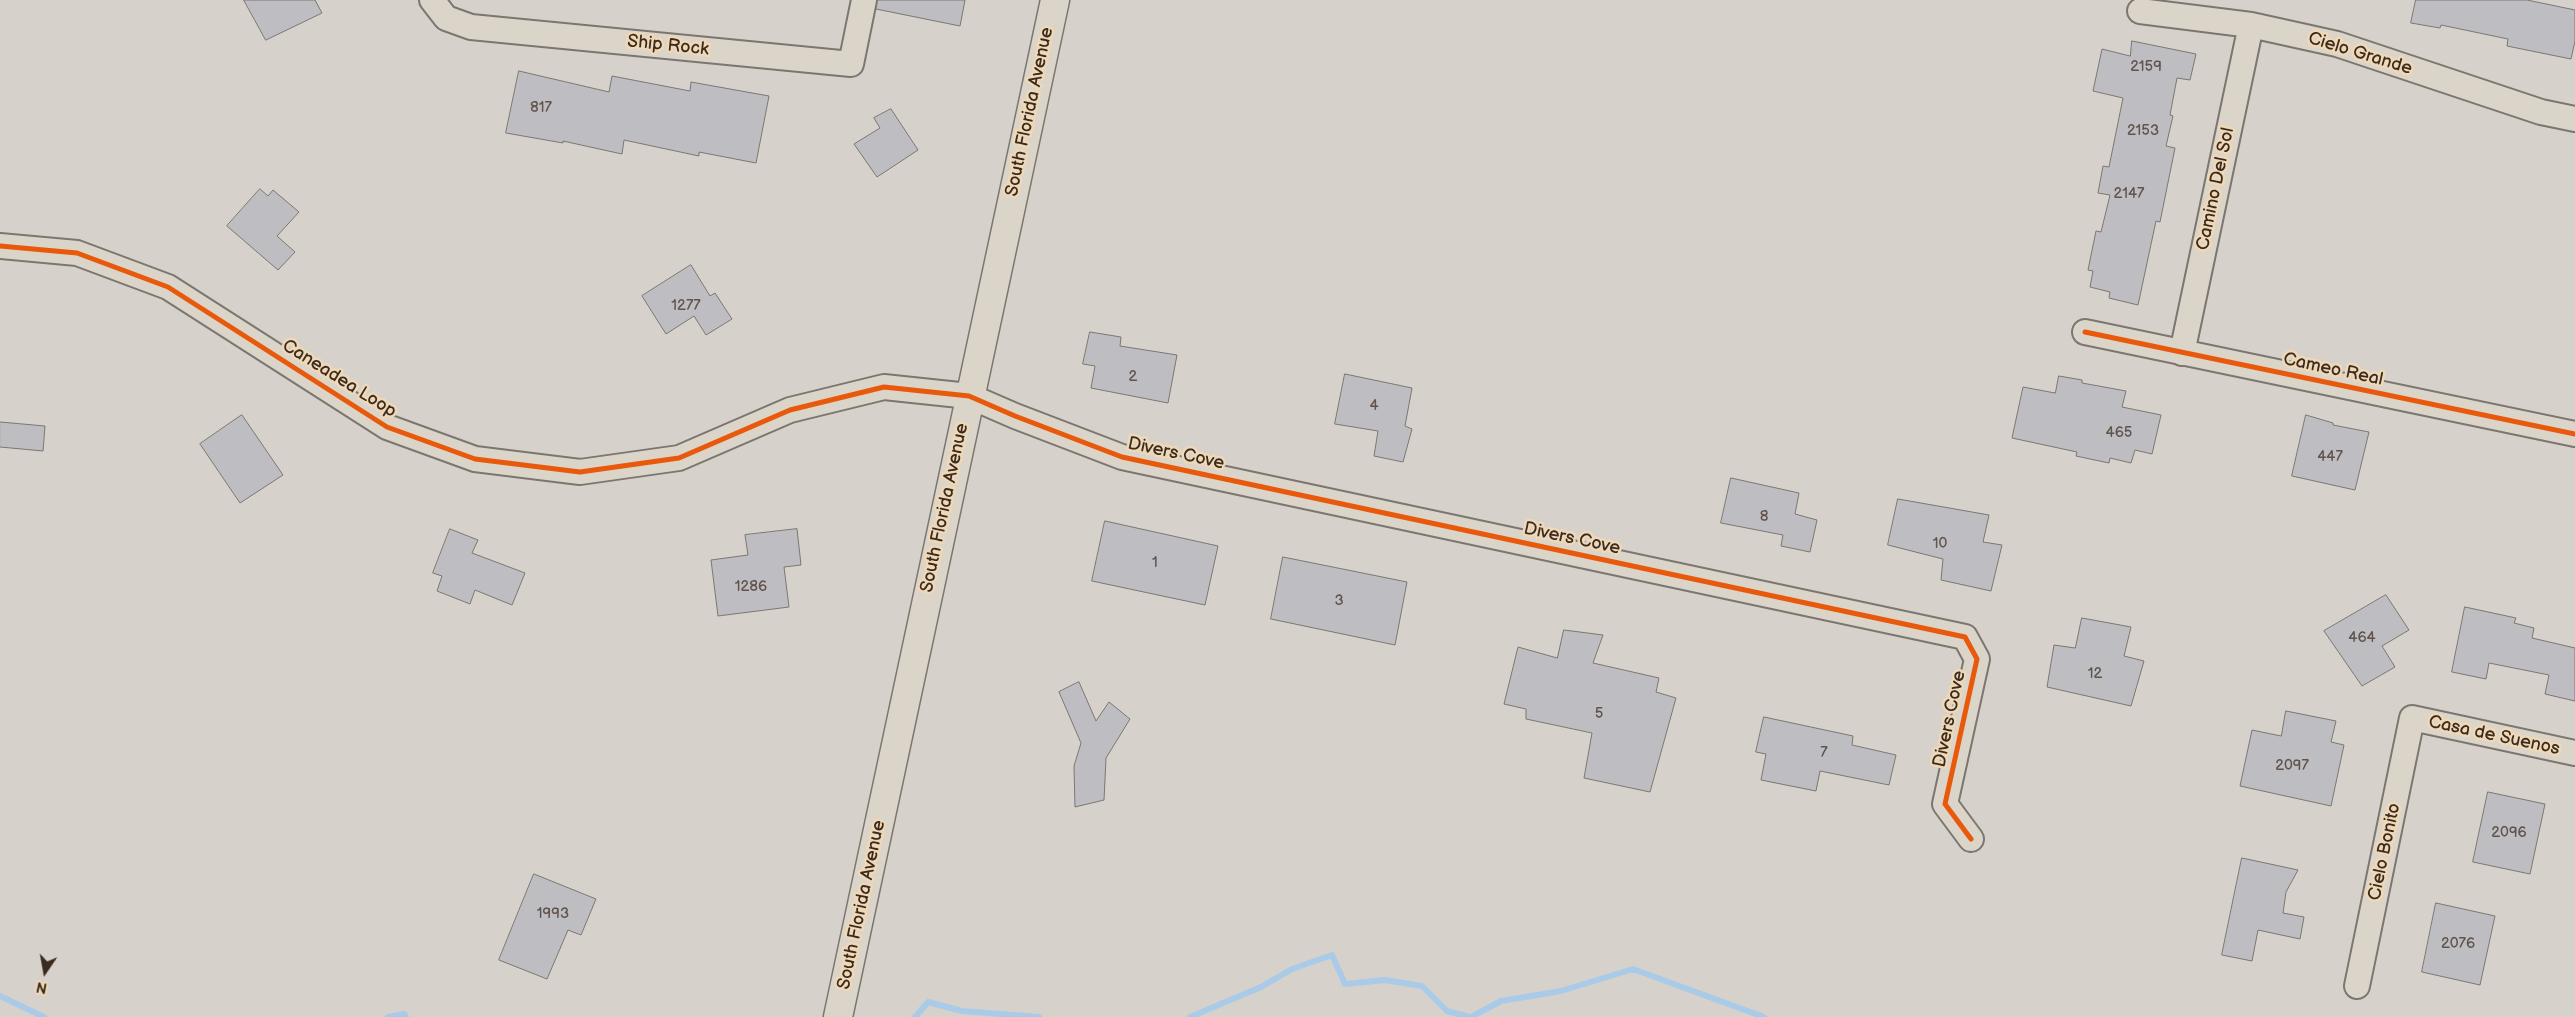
<!DOCTYPE html>
<style>
body{margin:0}
#map{position:relative;width:2575px;height:1017px;overflow:hidden;background:#d7d1cc;font-family:"Balsamiq Sans",sans-serif}
canvas{display:block}
.north{position:absolute;left:20px;top:947px;width:50px;height:50px;-webkit-text-stroke:4px #eed8b7;paint-order:stroke;rotate:192deg;font-size:14px;font-weight:700;line-height:20px;text-align:center;color:#3b2a1e}
.north::after{content:'';display:block;margin:auto;width:18px;height:22px;background:#3b2a1e;clip-path:polygon(50% 0,100% 100%,50% 72%,0 100%)}
</style>
<div id="map">
<canvas width="2575" height="1017"></canvas>
<div class="north">N</div>
</div>
<script>
const ctx = document.querySelector('canvas').getContext('2d');
ctx.lineJoin = 'round';
function strokePath(path, color, width, dash) {
  ctx.strokeStyle = color;
  ctx.lineWidth = width;
  ctx.lineCap = dash ? 'butt' : 'round';
  ctx.setLineDash(dash || []);
  ctx.stroke(path);
}
function paint(path, color) {
  ctx.fillStyle = color;
  ctx.fill(path, 'evenodd');
}
function drawText(font, color, halo, rows, align = 'center') {
  ctx.font = font + ' "Balsamiq Sans",sans-serif';
  ctx.lineWidth = 5;
  ctx.setLineDash([]);
  ctx.textBaseline = 'middle';
  ctx.strokeStyle = halo;
  ctx.fillStyle = color;
  for (const [text, x, y, turn = 0] of rows) {
    ctx.save();
    ctx.translate(x, y);
    ctx.rotate((+turn || 0) * Math.PI / 180);
    ctx.textAlign = isNaN(turn) ? turn : align;
    if (halo) ctx.strokeText(text, 0, 0);
    ctx.fillText(text, 0, 0);
    ctx.restore();
  }
}
const stream = new Path2D(`
 M0,996L44,1017
 M388,1017L404,1014L406,1017
 M915,1017L928,1002L962,1011L1039,1017
 M1190,1017L1261,987L1292,969L1332,955L1345,984L1385,980L1422,986L1447,1011L1470,1017
 M1471,1017L1501,1001L1561,991L1633,969L1764,1017`);
const building = new Path2D(`
 M244,0H315L322,13L266,40Z
 M877,0H965L960,26L876,9Z
 M2416,0H2527L2575,10V41L2571,59L2507,46L2508,39L2441,25L2440,28L2411,23Z
 M2132,41L2196,54L2190,80L2177,78L2170,115L2173,116L2166,146L2175,148L2160,222L2156,221L2138,305L2109,298L2110,292L2090,287L2093,271L2088,270L2096,231L2101,232L2110,195L2098,193L2103,166L2109,167L2123,98L2093,91L2102,49L2130,56Z
 M519,71L609,92L612,76L690,91L691,82L769,96L756,163L699,152V156L624,140L622,154L563,141V143L506,133Z
 M891,109L918,150L877,177L854,144L880,128L874,118Z
 M260,189L268,196L273,190L299,212L277,236L295,252L278,270L227,226Z
 M691,265L710,296L715,293L732,319L706,335L694,316L666,334L642,296Z
 M1090,332L1121,337L1120,346L1177,355L1168,403L1091,388L1095,366L1083,364Z
 M1345,374L1412,388L1405,426L1412,429L1403,462L1374,456L1378,431L1335,424Z
 M2059,376L2082,380V383L2126,391L2122,407L2161,415L2152,454L2135,450L2131,463L2110,458L2109,463L2076,456L2077,452L2012,438L2023,387L2055,393Z
 M242,415L283,475L240,503L200,444Z
 M2306,415L2333,423V425L2369,432L2355,490L2292,476Z
 M0,422L45,426L43,451L0,447Z
 M1731,478L1799,493L1795,514L1817,520L1810,552L1781,546L1783,535L1721,523Z
 M1898,499L1989,515L1983,542L2002,545L1991,591L1941,580L1943,559L1888,545Z
 M1105,521L1218,546L1205,605L1092,581Z
 M450,529L478,540L472,553L525,573L512,605L475,590L470,604L437,591L442,576L433,573Z
 M797,529L801,565L784,567L789,607L718,616L711,560L748,555L745,535Z
 M1283,557L1407,582L1395,645L1271,619Z
 M2386,595L2409,630L2382,646L2395,667L2362,686L2324,631Z
 M2465,607L2516,618L2514,623L2534,628L2532,638L2575,648V701L2545,694L2549,675L2489,663L2486,679L2452,672Z
 M2082,618L2131,627L2124,656L2144,661L2131,706L2047,687L2054,645L2075,648Z
 M1564,630L1603,635L1593,663L1659,678L1656,692L1676,698L1650,792L1584,778L1592,733L1526,719V709L1504,704L1518,647L1557,658Z
 M1079,682L1096,721L1109,702L1130,719L1106,758L1104,800L1075,807L1074,766L1081,743L1059,692Z
 M2286,711L2336,721L2331,742L2344,745L2331,806L2240,786L2252,730L2281,736Z
 M1764,717L1853,736L1852,745L1896,755L1889,785L1820,771L1816,791L1761,780L1766,754L1756,752Z
 M2488,792L2545,804L2530,874L2473,862Z
 M2242,858L2298,870L2286,892L2283,913L2304,917L2300,939L2258,930L2252,961L2222,955Z
 M534,874L596,899L581,935L568,930L547,979L499,960Z
 M2436,903L2495,916L2480,985L2422,972Z`);
const street = new Path2D(`
 M432,0L446,18L471,27L851,64L864,0
 M2140,11L2251,25L2337,44L2541,112L2575,119
 M0,246L77,253L168,287L387,427L475,459L580,472L679,458L790,410L884,387L969,396L1015,416L1122,457L1965,637L1977,659L1945,804L1971,839
 M2085,332L2575,434
 M2182,353L2251,25
 M2357,986L2412,718L2575,753`);
const secondary = new Path2D(`
 M838,1017L1055,0`);
const cycleway = new Path2D(`
 M0,246L77,253L168,287L387,427L475,459L580,472L679,458L790,410L884,387L969,396L1015,416L1122,457L1965,637L1977,659L1945,804L1971,839
 M2085,332L2575,434`);
const numberNames = [
 ["2159",2146,67],
 ["817",541,108],
 ["2153",2143,131],
 ["2147",2129,194],
 ["1277",686,306],
 ["2",1133,377],
 ["4",1374,406],
 ["465",2119,433],
 ["447",2330,457],
 ["8",1764,517],
 ["10",1940,544],
 ["1",1155,563],
 ["1286",751,587],
 ["3",1339,601],
 ["464",2362,638],
 ["12",2095,674],
 ["5",1599,714],
 ["7",1824,753],
 ["2097",2292,766],
 ["2096",2509,833],
 ["1993",553,914],
 ["2076",2458,944]
];
const streetNames = [
 ["Ship Rock",668,46,6],
 ["Cielo Grande",2360,54,17],
 ["South Florida Avenue",1030,112,-78],
 ["Camino Del Sol",2216,189,-78],
 ["Cameo Real",2333,370,12],
 ["Caneadea Loop",339,379,32],
 ["Divers Cove",1176,454,12],
 ["South Florida Avenue",945,508,-78],
 ["Divers Cove",1572,539,12],
 ["Divers Cove",1950,719,-78],
 ["Casa de Suenos",2494,736,12],
 ["Cielo Bonito",2385,852,-78],
 ["South Florida Avenue",862,905,-78]
];
strokePath(stream, '#aacbe7', 6);
paint(building, '#bebec2');
strokePath(building, '#7c7671', 1);
strokePath(street, '#7c7671', 28);
strokePath(secondary, '#7c7671', 31);
strokePath(street, '#dbd4c9', 24);
strokePath(secondary, '#dbd4c9', 28);
strokePath(cycleway, '#e8590c', 5);
drawText('15px', '#60534c', null, numberNames);
drawText('18px', '#3b2a1e', '#eed8b7', streetNames);
</script>
